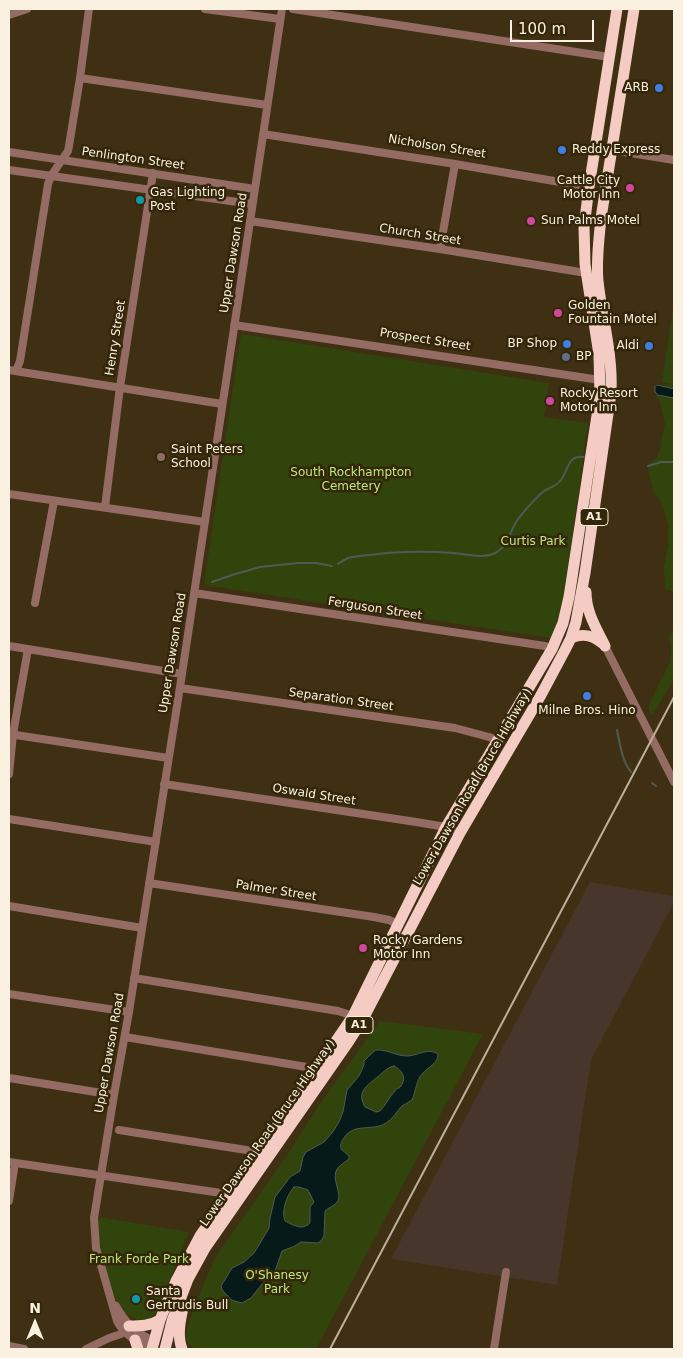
<!DOCTYPE html>
<style>
body{margin:0}
#map{position:relative;width:683px;height:1358px;overflow:hidden;background:#3f3013;font-family:"DejaVu Sans",sans-serif}
canvas{display:block}
.frame{position:absolute;inset:0;border:10px solid #fbf1e0;pointer-events:none}
.north{position:absolute;left:10px;top:1298px;width:50px;height:50px;-webkit-text-stroke:4px #342608;paint-order:stroke;rotate:0deg;font-size:14px;font-weight:700;line-height:20px;text-align:center;color:#fbf1e0}
.north::after{content:'';display:block;margin:auto;width:18px;height:22px;background:#fbf1e0;clip-path:polygon(50% 0,100% 100%,50% 72%,0 100%)}
.scale{position:absolute;left:510px;top:20px;width:84px;height:22px;box-sizing:border-box;border:2px solid #fbf1e0;border-top:0;padding-left:6px;font-size:15px;line-height:18px;white-space:nowrap;color:#fbf1e0;-webkit-text-stroke:4px #342608;paint-order:stroke}
</style>
<div id="map">
<canvas width="683" height="1358"></canvas>
<div class="frame"></div>
<div class="north">N</div>
<div class="scale">100 m</div>
</div>
<script>
const ctx = document.querySelector('canvas').getContext('2d');
ctx.lineJoin = 'round';
function paint(path, color) {
  ctx.fillStyle = color;
  ctx.fill(path, 'evenodd');
}
function strokePath(path, color, width, dash) {
  ctx.strokeStyle = color;
  ctx.lineWidth = width;
  ctx.lineCap = dash ? 'butt' : 'round';
  ctx.setLineDash(dash || []);
  ctx.stroke(path);
}
function drawText(font, color, halo, rows, align = 'center') {
  ctx.font = font + ' "DejaVu Sans",sans-serif';
  ctx.lineWidth = 5;
  ctx.setLineDash([]);
  ctx.textBaseline = 'middle';
  ctx.strokeStyle = halo;
  ctx.fillStyle = color;
  for (const [text, x, y, turn = 0] of rows) {
    ctx.save();
    ctx.translate(x, y);
    ctx.rotate((+turn || 0) * Math.PI / 180);
    ctx.textAlign = isNaN(turn) ? turn : align;
    if (halo) ctx.strokeText(text, 0, 0);
    ctx.fillText(text, 0, 0);
    ctx.restore();
  }
}
const industrial = new Path2D(`
 M590,882L674,896V902L591,1060L557,1285L391,1259Z`);
const green = new Path2D(`
 M674,301V592L665,589L664,568L668,545V526L663,505L653,491L648,470L649,464L656,458L660,451L662,437L665,424L660,401L656,396L662,385L672,384L662,382Z
 M241,334L549,383L544,417L588,423L563,604L551,638L204,585Z
 M674,628V679L653,714L649,711V705L670,662L671,648L669,637Z
 M380,1021L483,1034L316,1349H194L186,1340V1333L195,1305L215,1258L290,1151L319,1105Z
 M99,1217L189,1232L156,1314L147,1321C140,1320 134,1319 128,1315C112,1303 102,1260 98,1240C97,1233 98,1224 99,1217Z`);
const water = new Path2D(`
 M657,385L674,389V398L658,395L655,392V387Z
 M376,1050C387,1049 396,1056 407,1056C418,1056 427,1047 438,1054C438,1064 429,1066 423,1073C416,1080 416,1091 412,1100C409,1102 405,1104 402,1106C396,1112 393,1119 386,1123C372,1132 354,1122 344,1138C341,1142 340,1145 341,1149L349,1156V1159C345,1162 340,1165 337,1169C331,1179 342,1193 338,1201C335,1206 329,1207 325,1211L324,1236L321,1241L318,1243L301,1242L295,1246L282,1251L274,1274L266,1279L251,1298L242,1303L231,1300C228,1294 222,1293 221,1286L232,1268L244,1262L254,1253L259,1245L269,1228L270,1218L275,1197L290,1177L300,1171L303,1157L306,1152L324,1142L332,1133L339,1122L343,1112L347,1090L359,1076L364,1065V1061L368,1057ZM394,1066C402,1070 407,1078 401,1086C397,1091 399,1086 395,1091C389,1097 386,1105 380,1111L376,1112L365,1107C355,1090 370,1084 381,1074C386,1070 388,1067 394,1066ZM294,1187H299L308,1190L314,1202L310,1207V1223C302,1231 293,1225 285,1221C281,1210 287,1195 294,1187Z`);
const stream = new Path2D(`
 M648,466L661,462H674
 M338,564C341,562 344,560 348,558C355,556 363,556 370,555C398,551 426,551 454,553C466,554 484,559 495,553C508,547 510,530 518,519C526,509 534,499 544,491C549,488 556,486 560,481C569,471 567,454 584,457
 M212,582L232,575L260,567L298,563H316L332,566
 M617,730C620,744 622,761 631,772
 M652,783L656,786`);
const minor = new Path2D(`
 M205,9L280,19
 M293,9L609,57
 M9,15L27,9
 M80,78L267,105
 M263,134L455,164L589,187
 M612,150L674,160
 M9,152L255,189
 M9,170L252,204
 M250,221L440,249L586,273
 M440,249L455,164
 M234,325L600,380
 M9,370L222,404
 M16,371L20,361L48,184L51,176L68,151L69,146L80,78L89,9
 M9,494L205,522
 M105,507L120,387L153,173
 M194,593L545,646L552,649
 M35,603L54,501
 M9,646L182,674
 M605,646L674,782
 M180,688L455,728L489,737L497,740
 M9,734L168,758
 M9,774L13,734L28,649
 M164,784L416,822L446,827L460,833
 M9,819L156,842
 M149,883L374,917L389,920L398,924
 M9,906L142,928
 M134,978L338,1011L353,1016
 M9,994L129,1012
 M125,1037L307,1067L315,1072
 M9,1078L114,1095
 M119,1130L259,1152
 M9,1162L228,1194
 M9,1201L15,1163
 M116,1306C126,1324 135,1332 154,1341
 M9,1346L24,1349
 M152,1348C137,1341 125,1336 117,1321L96,1248L94,1218L114,1095L129,1012L182,674L282,9
 M86,1349L109,1338L121,1334L126,1328
 M494,1349L506,1272`);
const highway = new Path2D(`
 M586,592C586,612 596,628 605,646
 M571,638C583,633 592,635 602,643
 M129,1326C141,1326 150,1326 160,1320
 M135,1340L138,1349
 M152,1349L160,1320L176,1281L200,1236L315,1072L353,1016L446,827L552,649L563,623L569,597L600,396L599,355L585,264L584,227L589,187L617,9
 M165,1349L172,1321L188,1279L205,1248L349,1041L363,1019L460,833L541,695L565,650L571,638L576,622L585,573L611,393C613,353 602,319 598,281C596,260 599,239 601,218L634,9
 M182,1349C177,1336 180,1321 183,1308`);
const rail = new Path2D(`
 M330,1349L674,697`);
const markers = [
 [659,88,5,"#3f7fe0"],
 [562,150,5,"#3f7fe0"],
 [630,188,5,"#d1479c"],
 [140,200,5,"#0f9aa8"],
 [531,221,5,"#d1479c"],
 [558,313,5,"#d1479c"],
 [567,344,5,"#3f7fe0"],
 [649,346,5,"#3f7fe0"],
 [566,357,5,"#5c6f8a"],
 [550,401,5,"#d1479c"],
 [161,457,5,"#8d6e63"],
 [587,696,5,"#3f7fe0"],
 [363,948,5,"#d1479c"],
 [136,1299,5,"#0f9aa8"]
];
const shields = [
 [594,517,28],
 [359,1025,28]
];
const shieldNames = [
 ["A1",594,517],
 ["A1",359,1025]
];
const poiNames = [
 ["ARB",649,88,"right"],
 ["Reddy Express",572,150],
 ["Cattle City",620,181,"right"],
 ["Motor Inn",620,195,"right"],
 ["Gas Lighting",150,193],
 ["Post",150,207],
 ["Sun Palms Motel",541,221],
 ["Golden",568,306],
 ["Fountain Motel",568,320],
 ["BP Shop",557,344,"right"],
 ["Aldi",639,346,"right"],
 ["BP",576,357],
 ["Rocky Resort",560,394],
 ["Motor Inn",560,408],
 ["Saint Peters",171,450],
 ["School",171,464],
 ["Milne Bros. Hino",587,711,"center"],
 ["Rocky Gardens",373,941],
 ["Motor Inn",373,955],
 ["Santa",146,1292],
 ["Gertrudis Bull",146,1306]
];
const streetNames = [
 ["Nicholson Street",437,147,9],
 ["Penlington Street",133,159,8],
 ["Church Street",420,235,9],
 ["Upper Dawson Road",234,253,-81],
 ["Henry Street",116,338,-81],
 ["Prospect Street",425,340,9],
 ["Ferguson Street",375,609,9],
 ["Upper Dawson Road",173,653,-81],
 ["Separation Street",341,700,8],
 ["Lower Dawson Road (Bruce Highway)",473,787,-60],
 ["Oswald Street",314,795,9],
 ["Palmer Street",276,891,9],
 ["Upper Dawson Road",110,1053,-80],
 ["Lower Dawson Road (Bruce Highway)",268,1133,-55]
];
const parkNames = [
 ["South Rockhampton",351,473],
 ["Cemetery",351,487],
 ["Curtis Park",533,542],
 ["Frank Forde Park",139,1260],
 ["O'Shanesy",277,1276],
 ["Park",277,1290]
];
paint(industrial, '#47362c');
paint(green, '#31440b');
paint(water, '#071a1a');
strokePath(water, '#505a55', 1);
strokePath(stream, '#505a55', 2);
strokePath(minor, '#956c63', 8);
strokePath(highway, '#f5ccc3', 11);
strokePath(rail, '#bcb09b', 2);
for (const [x, y, r, color] of markers) {
  const dot = new Path2D();
  dot.arc(x, y, r, 0, 2 * Math.PI);
  ctx.fillStyle = color;
  ctx.fill(dot);
  strokePath(dot, '#342608', 2);
}
for (const [x, y, w] of shields) {
  const box = new Path2D();
  box.roundRect(x - w / 2, y - 8.5, w, 17, 4);
  ctx.fillStyle = '#342608';
  ctx.fill(box);
  strokePath(box, '#fbf1e0', 1);
}
drawText('bold 11px', '#fbf1e0', null, shieldNames);
drawText('12px', '#fbf1e0', '#342608', poiNames, 'left');
drawText('12px', '#fbf1e0', '#342608', streetNames);
drawText('12px', '#bce976', '#342608', parkNames);
</script>
